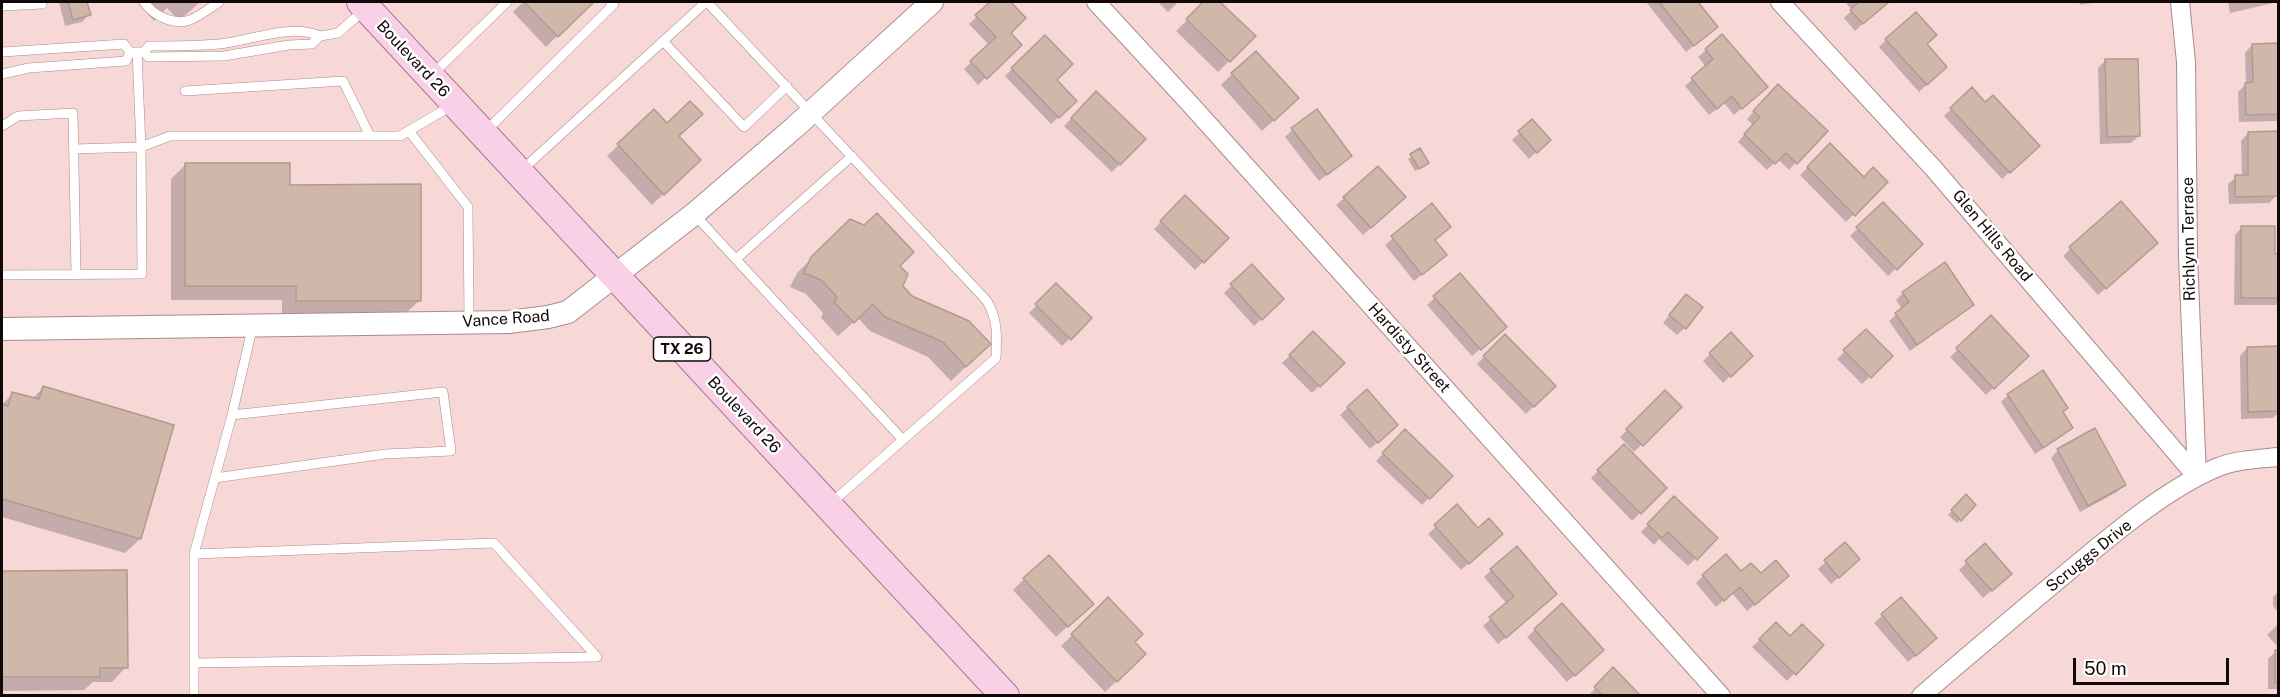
<!DOCTYPE html>
<style>
body{margin:0}
#map{position:relative;width:2280px;height:697px;overflow:hidden;background:#f7d8d7;font-family:"Public Sans",sans-serif}
canvas{display:block}
.frame{position:absolute;inset:0;border:3px solid #120808;pointer-events:none}
.scale{position:absolute;left:2073px;top:658px;width:156px;height:27px;box-sizing:border-box;border:3px solid #120808;border-top:0;padding-left:8px;font-size:18px;line-height:21px;white-space:nowrap;color:#120808;-webkit-text-stroke:4px #fff;paint-order:stroke}
</style>
<div id="map">
<canvas width="2280" height="697"></canvas>
<div class="frame"></div>
<div class="scale">50 m</div>
</div>
<script>
const ctx = document.querySelector('canvas').getContext('2d');
ctx.lineJoin = 'round';
function paint(path, color) {
  ctx.fillStyle = color;
  ctx.fill(path, 'evenodd');
}
function strokePath(path, color, width, dash) {
  ctx.strokeStyle = color;
  ctx.lineWidth = width;
  ctx.lineCap = dash ? 'butt' : 'round';
  ctx.setLineDash(dash || []);
  ctx.stroke(path);
}
function drawText(font, color, halo, rows, align = 'center') {
  ctx.font = font + ' "Public Sans",sans-serif';
  ctx.lineWidth = 5;
  ctx.setLineDash([]);
  ctx.textBaseline = 'middle';
  ctx.strokeStyle = halo;
  ctx.fillStyle = color;
  for (const [text, x, y, turn = 0] of rows) {
    ctx.save();
    ctx.translate(x, y);
    ctx.rotate((+turn || 0) * Math.PI / 180);
    ctx.textAlign = isNaN(turn) ? turn : align;
    if (halo) ctx.strokeText(text, 0, 0);
    ctx.fillText(text, 0, 0);
    ctx.restore();
  }
}
const shadow = new Path2D(`
 M59,2H86L89,14L82,22L65,26Z
 M139,2H200L179,21L167,8L154,21L138,3Z
 M523,2H592L546,47L513,12Z
 M992,2H1009L1024,18L1009,33L1020,45L978,85L964,69L989,45L969,24Z
 M1158,2H1178L1168,12Z
 M1205,2H1218L1254,36L1218,72L1176,31Z
 M1646,2H1696L1716,27L1686,52Z
 M1845,2H1887L1855,31L1844,18L1852,10Z
 M2079,2H2099L2080,5Z
 M2228,2H2278L2230,13Z
 M1722,36L1758,94L1734,115L1724,103L1709,115L1685,86L1706,67L1698,57Z
 M1045,37L1055,80L1075,101L1051,124L1005,76Z
 M1886,40L1926,45L1938,74L1919,92L1879,47Z
 M2278,44V121L2239,122L2238,92L2246,84L2245,53L2252,45Z
 M2105,61L2139,136L2131,143L2100,144L2098,68Z
 M1232,74L1286,109L1262,131L1221,85Z
 M1972,89L1985,104L2037,146L2002,179L1944,116Z
 M1096,93L1144,139L1112,172L1064,126Z
 M1770,93L1826,131L1789,170L1778,159L1767,170L1738,142L1753,125L1747,119Z
 M654,111L678,136L688,170L652,205L607,156Z
 M1532,121L1549,140L1529,159L1512,140Z
 M1292,130L1350,156L1319,181L1285,137Z
 M2248,133H2278V154H2276L2277,195L2269,203L2229,204L2228,184L2236,177H2242L2241,141Z
 M1830,145L1864,179L1886,182L1846,222L1800,175Z
 M1420,150L1424,166L1415,171L1408,159Z
 M185,165L288,186L420,300L405,314L282,315V300H171V179Z
 M1185,197L1227,238L1195,270L1154,229Z
 M1344,198L1397,204L1363,235L1336,205Z
 M1883,204L1921,244L1888,276L1850,236Z
 M1432,205L1442,234L1434,241L1437,262L1414,281L1385,245Z
 M2242,227L2274,256H2278V302L2276,305H2234L2235,235Z
 M2070,249L2148,250L2098,295L2063,256Z
 M812,258L898,266L901,286L974,359L951,381L928,357L870,331L858,318L838,336L821,318L823,313L806,294L790,287L797,273Z
 M1252,266L1275,306L1254,326L1224,293Z
 M1459,275L1498,334L1472,356L1427,305Z
 M1056,285L1090,318L1062,346L1029,313Z
 M1903,293L1972,305L1910,351L1889,321L1902,309L1896,300Z
 M1679,303L1685,328L1677,335L1663,323Z
 M1990,317L2027,356L1986,395L1950,357Z
 M1866,331L1891,356L1862,384L1837,359Z
 M1313,333L1342,363L1312,393L1282,363Z
 M1731,334L1751,356L1723,383L1703,361Z
 M1505,336L1554,386L1526,414L1477,364Z
 M2247,348H2278V413L2273,418L2241,419L2240,356Z
 M43,388L172,426L140,539L125,553L2,517V405L13,393L32,399Z
 M1366,391L1389,432L1370,449L1340,415Z
 M1665,392L1680,407L1634,452L1620,437Z
 M2008,395L2071,428L2064,435L2035,454L2001,402Z
 M1405,431L1451,476L1422,505L1376,461Z
 M1624,446L1665,488L1632,521L1591,478Z
 M2058,450L2124,485L2117,492L2080,512L2051,458Z
 M1966,496L1974,505L1957,523L1948,515Z
 M1674,498L1716,538L1688,566L1659,539L1654,545L1641,532Z
 M1457,507L1478,530L1494,541L1461,570L1428,534Z
 M1845,544L1851,567L1831,584L1818,569Z
 M1985,545L2002,581L1983,598L1959,570Z
 M1491,570L1548,602L1498,644L1483,626L1507,604L1484,577Z
 M126,572V667L112,682H93L84,690L2,691V573Z
 M1741,574L1760,575L1780,583L1747,611L1732,593L1716,607L1696,583L1703,576Z
 M1024,579L1080,615L1056,637L1013,590Z
 M2278,592V612L2273,606V597Z
 M1901,599L1928,645L1908,662L1874,623Z
 M1108,600L1133,642L1144,654L1105,692L1061,646Z
 M1562,605L1595,657L1567,682L1527,637Z
 M1776,624L1790,638L1822,645L1787,681L1752,647Z
 M2278,624V647L2267,635Z
 M2276,651H2278V689H2268V659Z
 M1613,670L1639,696H1588Z`);
const building = new Path2D(`
 M68,2H87L91,15L73,20Z
 M524,2H594L558,37Z
 M990,2H1011L1026,18L1011,33L1022,45L987,79L970,61L996,37L975,15Z
 M1203,2H1220L1256,36L1230,62L1186,19Z
 M1659,2H1698L1718,27L1694,46Z
 M1859,2H1889L1863,24L1850,10Z
 M1916,12L1937,35L1927,44L1947,67L1927,85L1885,39Z
 M1722,34L1768,87L1742,109L1732,96L1717,109L1691,78L1713,59L1705,49Z
 M1045,35L1073,64L1057,80L1077,101L1059,118L1011,68Z
 M2278,43V114L2246,115L2245,83L2253,82L2252,44Z
 M1256,51L1299,98L1274,121L1231,73Z
 M2105,59H2138L2140,136L2107,137Z
 M1778,84L1828,131L1797,164L1786,153L1775,164L1744,134L1760,117L1753,111Z
 M1972,87L1985,102L1993,95L2040,146L2010,173L1950,108Z
 M1096,91L1146,139L1120,165L1071,118Z
 M690,101L703,114L679,136L701,160L664,195L617,144L654,109L667,123Z
 M1317,109L1352,156L1327,175L1291,128Z
 M1532,119L1551,140L1537,153L1518,131Z
 M2278,131V196L2235,197V175H2248V132Z
 M1830,143L1864,177L1873,167L1888,182L1855,216L1807,167Z
 M1420,148L1429,163L1419,169L1410,154Z
 M185,163H290V185L421,184V301H296V286H185Z
 M1378,166L1406,197L1371,228L1343,197Z
 M1185,195L1229,238L1204,263L1160,221Z
 M2121,201L2158,243L2106,289L2069,247Z
 M1883,202L1923,244L1897,270L1856,227Z
 M1432,203L1451,227L1435,240L1447,255L1422,275L1391,236Z
 M877,213L914,252L900,266L908,274L903,286L912,296L969,321L991,344L966,367L943,342L885,317L873,304L854,323L834,302L837,297L821,280L804,273L811,257L850,219L864,225Z
 M2241,226H2275V254H2278V298H2241Z
 M1945,262L1974,305L1917,345L1895,313L1909,302L1902,292Z
 M1252,264L1284,299L1262,320L1230,284Z
 M1460,273L1507,327L1481,350L1433,296Z
 M1056,283L1092,318L1071,340L1035,304Z
 M1686,294L1703,307L1686,329L1669,315Z
 M1991,315L2029,356L1994,389L1956,348Z
 M1866,329L1893,356L1871,378L1843,350Z
 M1313,331L1345,363L1320,387L1289,355Z
 M1731,332L1753,356L1731,377L1709,353Z
 M1505,334L1556,386L1534,407L1483,356Z
 M2278,346V411L2248,412L2247,347Z
 M2043,370L2068,408L2063,412L2073,428L2043,448L2007,394Z
 M43,386L174,425L141,539L2,499V404L8,406L12,392L39,399Z
 M1367,389L1398,425L1378,443L1347,407Z
 M1665,390L1682,407L1643,446L1626,429Z
 M2095,428L2126,485L2088,506L2057,449Z
 M1405,429L1453,476L1430,499L1382,453Z
 M1624,444L1667,488L1641,514L1597,470Z
 M1966,494L1976,505L1961,521L1951,510Z
 M1674,496L1718,538L1697,560L1668,532L1662,538L1647,524Z
 M1457,504L1478,528L1489,518L1503,534L1469,564L1434,525Z
 M1845,542L1860,559L1839,578L1824,560Z
 M1985,543L2012,574L1992,591L1965,561Z
 M1517,546L1557,594L1506,638L1489,617L1514,596L1490,569Z
 M1726,554L1741,571L1751,563L1761,573L1776,560L1789,576L1755,605L1740,587L1724,601L1702,575Z
 M1049,555L1094,604L1068,627L1023,578Z
 M127,570L128,668H100V677H2V571Z
 M1108,597L1143,634L1135,642L1146,654L1117,682L1071,634Z
 M1901,597L1937,638L1916,656L1881,614Z
 M1562,603L1604,650L1575,676L1534,629Z
 M1776,622L1790,636L1802,624L1824,645L1796,675L1759,639Z
 M2275,650H2278V683H2275Z
 M1613,667L1641,696H1603L1594,687Z`);
const service = new Path2D(`
 M144,2C153,15 173,26 190,20C200,16 210,8 219,2
 M707,2L987,301C998,320 997,336 996,358L830,504
 M2,6L42,4V2
 M320,36L338,33L363,11
 M663,41L744,127L787,86
 M2,52L124,44L130,52
 M130,52H144L148,57L224,56L289,45L312,44L320,36C288,23 252,41 219,44C196,46 172,46 149,46L144,52
 M2,74L29,68L126,61L130,52
 M432,75L507,2
 M185,91L343,81L370,136
 M2,126L18,116L73,113L76,274
 M409,131L468,207L469,321
 M486,131L614,4L611,2
 M74,149L141,147L170,136H400L451,106
 M522,170L706,2
 M694,214L903,440
 M736,259L852,156
 M2,275L142,274L141,147L137,52
 M215,478L385,454L451,451L443,392L232,415
 M194,554L494,543L597,657L194,663
 M194,696V554L232,415L253,325`);
const minor = new Path2D(`
 M1096,2L1191,105L1721,696
 M1780,2L1934,169L2197,477
 M2180,2L2186,62L2188,256L2197,477
 M1921,696C1969,655 2016,615 2064,575C2107,539 2164,490 2216,468C2234,460 2258,459 2278,457`);
const tertiary = new Path2D(`
 M2,329L509,322L548,317L568,312L694,214L795,127L932,2`);
const primary = new Path2D(`
 M361,2L1005,696`);
const shields = [
 [682,349,57]
];
const shieldNames = [
 ["TX 26",682,349]
];
const streetNames = [
 ["Boulevard 26",413,59,47],
 ["Glen Hills Road",1992,236,50],
 ["Richlynn Terrace",2189,239,-91],
 ["Vance Road",506,319,-4],
 ["Hardisty Street",1409,348,48],
 ["Boulevard 26",744,415,47],
 ["Scruggs Drive",2089,556,-39]
];
paint(shadow, '#0003');
paint(building, '#cfb7a9');
strokePath(building, '#b29a8d', 1.5);
strokePath(service, '#a88b8b', 10);
strokePath(minor, '#a88b8b', 20);
strokePath(tertiary, '#a88b8b', 24);
strokePath(primary, '#a6768d', 30);
strokePath(service, '#fff', 9);
strokePath(minor, '#fff', 18);
strokePath(tertiary, '#fff', 22);
strokePath(primary, '#fad0e6', 28);
for (const [x, y, w] of shields) {
  const box = new Path2D();
  box.roundRect(x - w / 2, y - 12, w, 24, 4.5);
  ctx.fillStyle = '#fff';
  ctx.fill(box);
  strokePath(box, '#120808', 1.5);
}
drawText('bold 15px', '#120808', null, shieldNames);
drawText('16px', '#120808', '#fff', streetNames);
</script>
